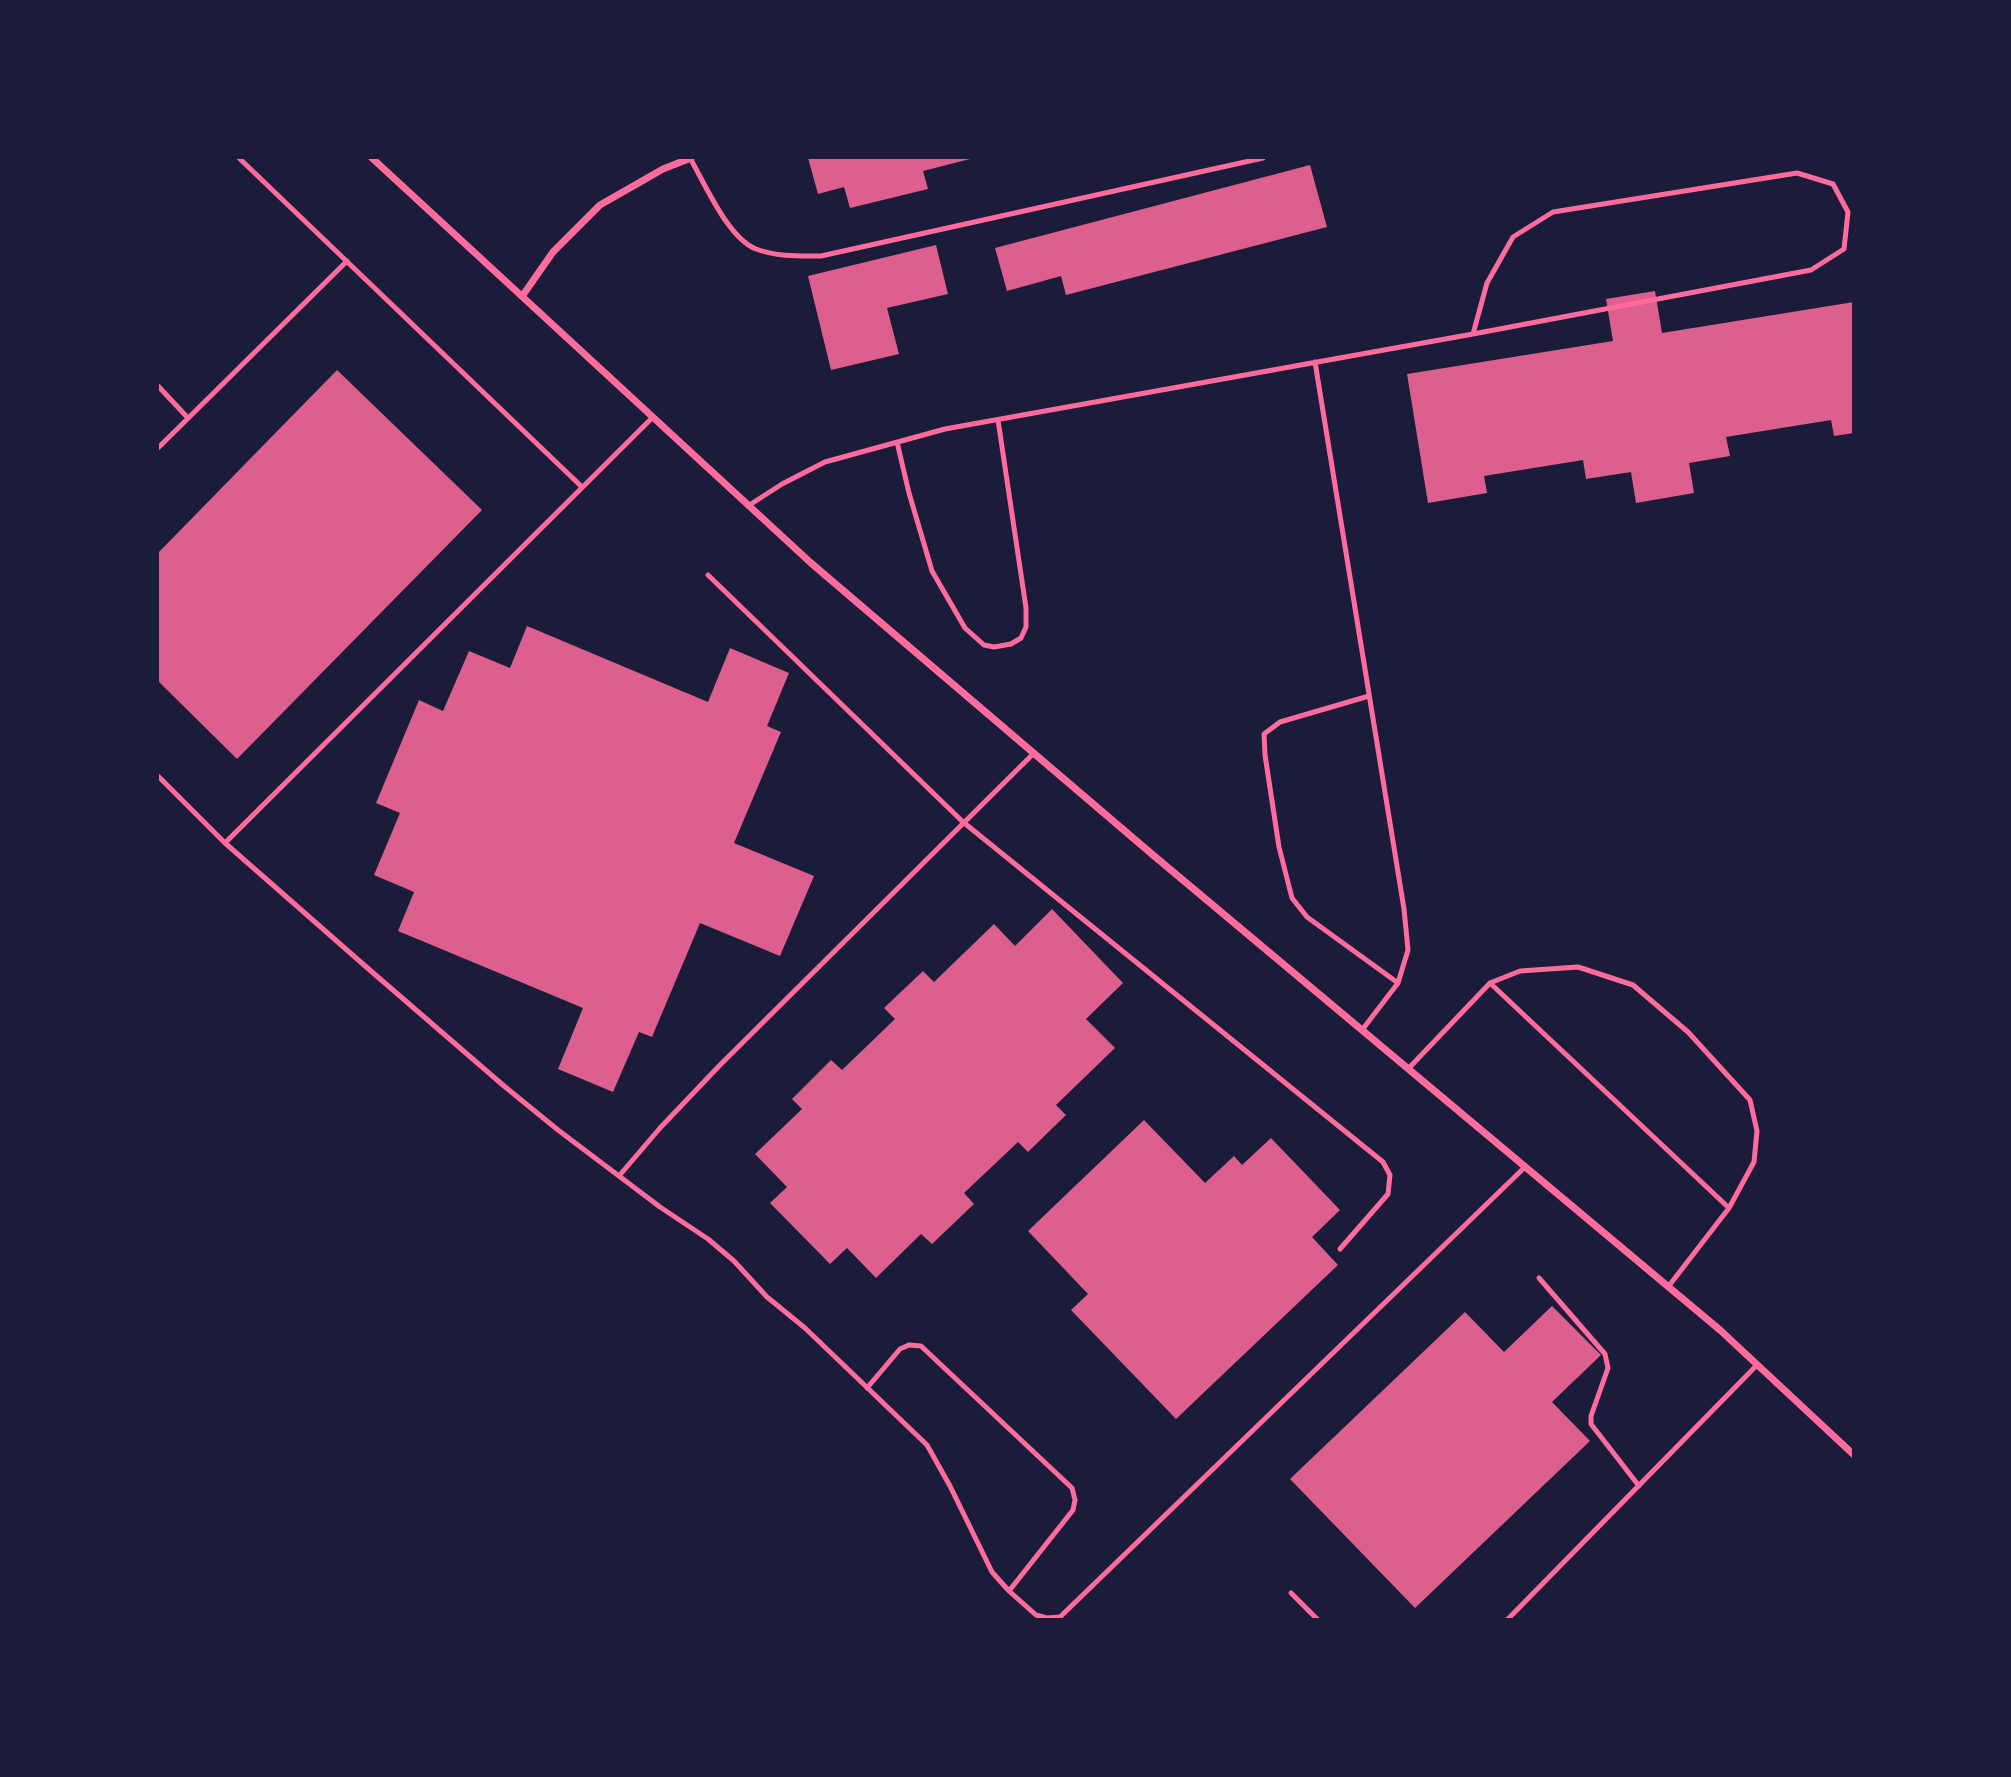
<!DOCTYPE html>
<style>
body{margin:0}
#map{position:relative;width:2011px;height:1777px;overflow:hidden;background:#1b1b3a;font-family:Quicksand,sans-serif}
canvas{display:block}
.frame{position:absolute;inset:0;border:159px solid #1b1b3a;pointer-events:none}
</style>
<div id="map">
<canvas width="2011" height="1777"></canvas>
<div class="frame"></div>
</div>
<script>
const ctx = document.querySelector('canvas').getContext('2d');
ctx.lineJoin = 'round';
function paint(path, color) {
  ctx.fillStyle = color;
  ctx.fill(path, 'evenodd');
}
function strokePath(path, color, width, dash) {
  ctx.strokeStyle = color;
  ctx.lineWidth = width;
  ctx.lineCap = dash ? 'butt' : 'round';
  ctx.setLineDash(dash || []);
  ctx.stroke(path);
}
const building = new Path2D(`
 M808,158H974L923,171L928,189L850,208L844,187L818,194Z
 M1310,165L1327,227L1066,295L1061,276L1007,291L995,248Z
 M936,245L948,294L887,308L899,354L831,370L808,276Z
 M1655,291L1662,333L1854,302V433L1834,436L1831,420L1726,437L1730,456L1689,463L1694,493L1636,503L1631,472L1586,479L1583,460L1484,476L1487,493L1428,503L1407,374L1613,341L1606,299Z
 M337,370L482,510L237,759L158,681V553Z
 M527,626L708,702L730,648L789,673L767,726L781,732L734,843L814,876L780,956L700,923L652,1037L639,1032L613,1092L558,1069L583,1008L398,931L414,892L374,875L400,813L376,803L419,700L443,711L469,651L510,668Z
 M1052,909L1123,983L1086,1019L1115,1048L1056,1105L1066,1115L1028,1152L1018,1142L964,1193L974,1204L932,1244L921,1234L876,1278L847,1248L830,1264L770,1203L787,1187L755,1154L802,1109L792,1099L831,1060L842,1070L895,1019L884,1008L923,971L934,982L994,924L1015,946Z
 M1144,1120L1205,1183L1234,1156L1242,1165L1271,1138L1340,1210L1312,1237L1338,1265L1176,1419L1071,1310L1088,1294L1028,1231Z
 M1552,1306L1601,1355L1552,1402L1590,1441L1415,1608L1290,1479L1465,1312L1504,1352Z`);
const service = new Path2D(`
 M239,158L582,487
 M690,158C705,184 728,238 756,249C777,257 800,256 821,256L1263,158
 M1315,362L1404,909L1408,950L1398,983L1362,1030
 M158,386L188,418
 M897,442L909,493L932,571L965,628L984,645L994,647L1011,644L1021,638L1026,627V608L998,420
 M158,448L347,261
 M748,506L782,484L825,462L945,429L1473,334L1811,270L1844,249L1848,212L1833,184L1797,173L1553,212L1513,237L1487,283L1473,334
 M708,575L963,822L1383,1162L1390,1175L1388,1194L1340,1249
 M1369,696L1280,722L1264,734L1265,755L1279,847L1292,898L1307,917L1398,983
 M1034,753L720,1065L660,1128L619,1176L660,1207L708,1239L734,1261L767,1297L805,1328L927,1445L950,1486L992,1572L1009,1591L1036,1615L1047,1618L1060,1617L1525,1167
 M158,776L225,843L364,965L504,1086L558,1130L619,1176
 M225,843L653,417
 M1490,983L1729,1208
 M1408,1069L1490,983L1520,971L1578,967L1633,985L1688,1032L1750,1100L1757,1131L1754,1162L1729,1208L1668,1287
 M1539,1278L1605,1354L1608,1368L1591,1416V1424L1639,1486
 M867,1388L900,1349L909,1345L921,1346L1072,1488L1075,1500L1073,1510L1009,1591
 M1291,1593L1318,1620
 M1507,1620L1757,1365`);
const minor = new Path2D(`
 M372,158L811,563L1153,855L1720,1330L1854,1455
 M523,295L553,252L600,205L663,169L691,158`);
paint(building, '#dd5f8e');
strokePath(service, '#ff6b9d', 5);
strokePath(minor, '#ff6b9d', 7);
</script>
